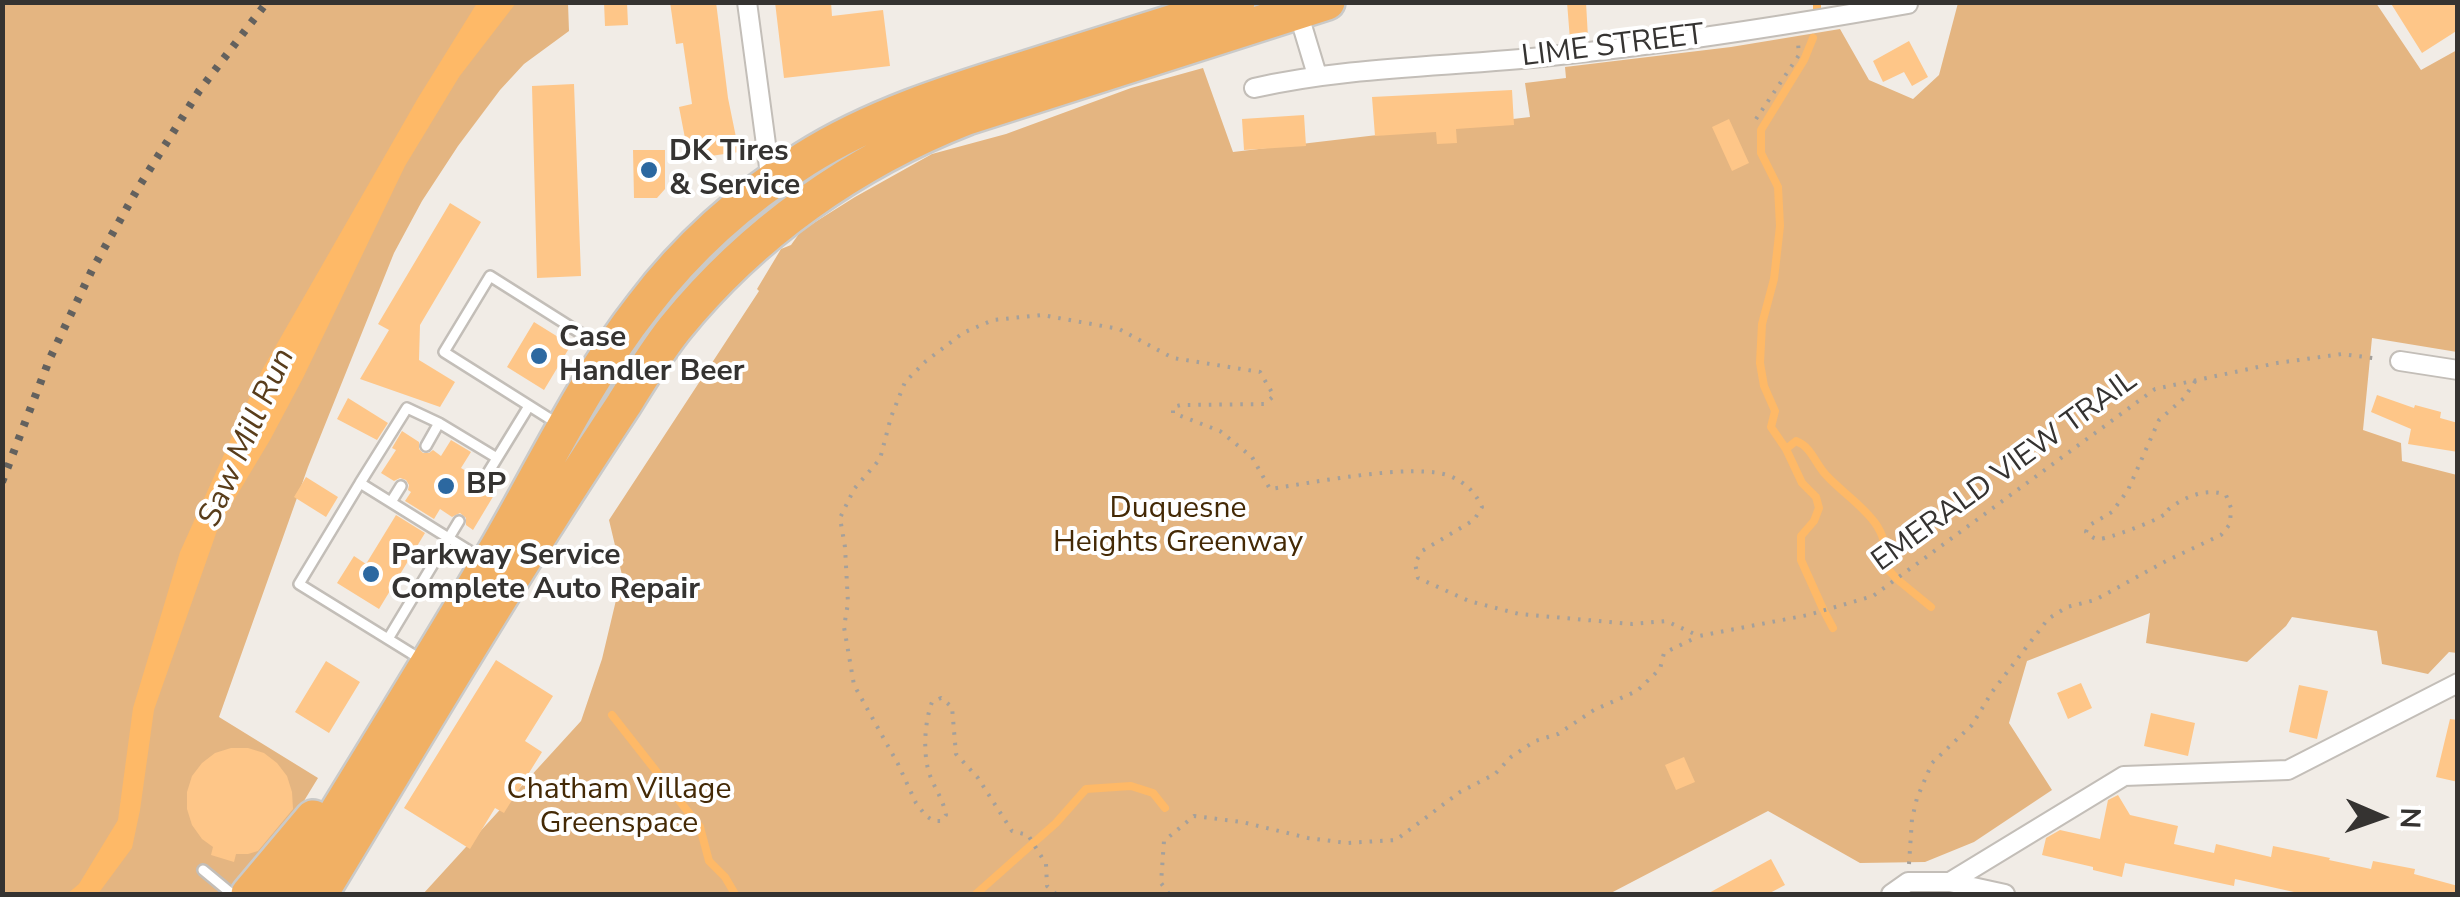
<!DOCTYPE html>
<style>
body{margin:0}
#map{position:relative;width:2460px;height:897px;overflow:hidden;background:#f1ece6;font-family:"Nunito Sans",sans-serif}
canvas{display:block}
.frame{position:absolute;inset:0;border:5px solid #353331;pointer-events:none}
.north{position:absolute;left:2330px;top:767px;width:100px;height:100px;-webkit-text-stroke:8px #fff;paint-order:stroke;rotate:92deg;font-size:28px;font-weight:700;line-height:40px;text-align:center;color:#353331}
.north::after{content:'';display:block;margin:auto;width:35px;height:45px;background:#353331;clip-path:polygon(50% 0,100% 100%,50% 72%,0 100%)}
</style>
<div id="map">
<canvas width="2460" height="897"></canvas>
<div class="frame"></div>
<div class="north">N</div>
</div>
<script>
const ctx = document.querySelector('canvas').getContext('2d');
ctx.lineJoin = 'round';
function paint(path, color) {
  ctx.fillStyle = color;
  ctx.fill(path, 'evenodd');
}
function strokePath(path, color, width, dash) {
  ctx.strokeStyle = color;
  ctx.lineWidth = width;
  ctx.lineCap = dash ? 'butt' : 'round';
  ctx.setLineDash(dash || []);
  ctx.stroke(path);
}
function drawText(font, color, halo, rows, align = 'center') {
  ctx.font = font + ' "Nunito Sans",sans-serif';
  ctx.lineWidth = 8;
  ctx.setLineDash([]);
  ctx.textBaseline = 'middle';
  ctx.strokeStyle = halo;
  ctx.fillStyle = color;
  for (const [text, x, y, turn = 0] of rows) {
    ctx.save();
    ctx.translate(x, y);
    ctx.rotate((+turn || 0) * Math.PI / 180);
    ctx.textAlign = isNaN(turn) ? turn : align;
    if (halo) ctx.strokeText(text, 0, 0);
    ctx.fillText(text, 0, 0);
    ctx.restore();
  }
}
const green = new Path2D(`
 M2,3H568L569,31L524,64L500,90L458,146L422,201L394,253L308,467L219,717L318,778L247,894H3Z
 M1958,3H2376L2421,70L2457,50V352L2372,338L2363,430L2401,443L2402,461L2457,475V653L2449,652L2428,674L2382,664L2377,631L2292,617L2286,626L2247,662L2146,643L2150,613L2027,661L2009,723L2052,790L1974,842L1925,862L1860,863L1768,811L1609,894H423L581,721L602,659L622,575L609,520L759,291L757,289L781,249L791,245L801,231L855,197L932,154L1006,134L1131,88L1203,68L1233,152L1530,117L1525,83L1566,78L1565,67L1731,47L1840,29L1869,80L1913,99L1939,75Z`);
const water = new Path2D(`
 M477,3H516L459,77L405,166L303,378L270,440L219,525L154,710L140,810L132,848L98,894H67L79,884L118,820L133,708L180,552L262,370L418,98Z`);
const stream = new Path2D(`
 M1817,10V2
 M1813,38L1804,60L1761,130V153L1778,187L1780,226L1774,279L1762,324L1760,363L1764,386L1775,411L1771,427L1786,449L1802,483L1816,497L1819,508L1814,521L1801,536V560L1823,609
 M1786,449L1796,441C1812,447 1815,464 1827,476C1851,502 1894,523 1884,565L1895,577
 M1898,580L1931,607
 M1825,613L1833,628
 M612,715L700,827L709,861L725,877L735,894
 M976,894L1056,823L1086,789L1131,786L1153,793L1165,808`);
const building = new Path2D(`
 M604,2H627L628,25L605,26Z
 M670,2H716L728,98L739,152L689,159L679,107L692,104L683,43L676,44Z
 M775,2H831L832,16L883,10L890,66L784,78Z
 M1567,2H1586L1588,38L1570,40Z
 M2390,2H2458V30L2422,53Z
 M1909,41L1928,77L1912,86L1904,72L1883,82L1873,61Z
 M574,84L581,276L537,278L532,86Z
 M1512,90L1514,125L1456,129L1457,143L1437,144L1436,132L1375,136L1372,97Z
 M1304,115L1306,146L1244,150L1242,119Z
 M1729,119L1749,163L1732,171L1712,127Z
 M633,150H665V189L657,198H634Z
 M450,203L481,222L420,325L419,360L455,382L440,407L360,379L389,330L378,324Z
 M534,322L571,345L544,390L507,367Z
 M2377,395L2414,408L2415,405L2441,412L2440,418L2458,423V452L2408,444L2411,429L2371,412Z
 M348,398L388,423L377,440L337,419Z
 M402,431L419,442V449L423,453H429L433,450L441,456L451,440L471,452L461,468L476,477V484L480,488H486L490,485L497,490L473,530L466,525V518L460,513L452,517L440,509L434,519L405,501L411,492L408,490L409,485L406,480L400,478L394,481L381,473L396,450L392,448Z
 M306,477L338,497L326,517L294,497Z
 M396,515L425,533L379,609L337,583L354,556L366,564Z
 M496,660L553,696L525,741L542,752L504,813L495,808L470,849L404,808Z
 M326,661L360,682L329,733L295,712Z
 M2081,683L2092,708L2068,719L2057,693Z
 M2299,685L2328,691L2317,739L2289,732Z
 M2151,713L2195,723L2188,756L2144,746Z
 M2450,719L2458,720V782L2436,777Z
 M231,748H248L264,753L277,763L287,776L292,792L293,809L258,851L248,854H236L234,862L211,855L213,847L202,839L192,825L187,809V792L192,776L202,763L215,753Z
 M1684,757L1695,782L1676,790L1665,765Z
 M2118,795L2130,815L2178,826L2174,844L2214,853L2216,844L2271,857L2273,846L2330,858L2329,860L2371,869L2373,861L2415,869L2414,874L2458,886V894H2303L2235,879L2234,886L2125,863L2122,877L2093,870V867L2042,855L2046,838L2060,830L2100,839L2108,800Z
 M1771,859L1785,885L1768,894H1707Z`);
const path = new Path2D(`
 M1756,119L1799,55L1798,43
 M1909,864L1912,819L1917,798L1932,763L1972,725L1992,692L2048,619L2067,607L2095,600L2166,561L2221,535L2230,524L2231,508L2226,495C2210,488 2188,495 2173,506C2160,515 2175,509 2162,516C2153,522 2110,538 2100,539C2093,539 2091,536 2086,532L2088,526L2112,512L2128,490L2159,420L2184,398L2196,380
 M1056,894L1047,886L1046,864L1028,835L1012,831L978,778L956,754L952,707L941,698L932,702C925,721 923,748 928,769C932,785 943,798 946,815L942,821H934L926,816L916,803L898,764L854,685L844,627L848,603L845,547L840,518L854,489L880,459L891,417L905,382L926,361L963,333L993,320L1042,315L1119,329L1173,358L1260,372L1274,396L1264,404L1181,405L1173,407V413L1220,431L1252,457L1270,489C1311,483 1415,462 1450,476C1466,483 1475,492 1482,507L1474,520L1422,551L1415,563L1418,578L1469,601L1519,614L1632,624L1666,621L1699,636L1808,615L1873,596L2155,389L2277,363L2342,354L2380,359
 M1169,894L1161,883L1164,841L1194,816L1242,822L1308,838L1347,843L1396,840L1460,792L1495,774L1511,757L1535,741L1558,734L1594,710L1637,691L1660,669L1664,653L1697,637`);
const lane = new Path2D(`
 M555,422L444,352L490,276L604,348
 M426,446L439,423
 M483,481L529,406
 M360,483L299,584L422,660
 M391,502L401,486
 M484,560L360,483L407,408L439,423L497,458
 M388,639L459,521
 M203,870L232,894`);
const street = new Path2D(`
 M747,2L771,182
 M1298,12L1317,75
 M1254,88C1351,66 1452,67 1551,56C1670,44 1789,25 1908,4
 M2400,361L2458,370
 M1950,882L2005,894
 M1891,894L1908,882H1950L2124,776L2288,770L2458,683`);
const highway = new Path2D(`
 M249,894L313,818
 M287,894C357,780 427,667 495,552C543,470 584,381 643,306C687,248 743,198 805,159C873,116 951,92 1028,68C1098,46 1167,24 1237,2
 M320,894C396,769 470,642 550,518C574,480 599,442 624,404C640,378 656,352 675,328C752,233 854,161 967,117L1327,2`);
const rail = new Path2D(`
 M2,482L50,358L92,270L138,188L199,91L267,2`);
const markers = [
 [649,170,10,"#2c68a0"],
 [539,356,10,"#2c68a0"],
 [446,486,10,"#2c68a0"],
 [371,574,10,"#2c68a0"]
];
const streetNames = [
 ["LIME STREET",1613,47,-7],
 ["EMERALD VIEW TRAIL",2005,472,-36]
];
const poiNames = [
 ["DK Tires",669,153],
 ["& Service",669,187],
 ["Case",559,339],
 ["Handler Beer",559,373],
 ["BP",466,486],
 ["Parkway Service",391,557],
 ["Complete Auto Repair",391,591]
];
const parkNames = [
 ["Duquesne",1178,510],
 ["Heights Greenway",1178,544],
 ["Chatham Village",619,791],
 ["Greenspace",619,825]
];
const waterNames = [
 ["Saw Mill Run",248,438,-66]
];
paint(green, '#e4b581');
paint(water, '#feb967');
strokePath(stream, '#feb967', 8);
paint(building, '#fec688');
strokePath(lane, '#c3beb8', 14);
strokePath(street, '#c3beb8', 22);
strokePath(highway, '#cacac9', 40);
strokePath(path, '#a4a09b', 4, [2.5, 8]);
strokePath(lane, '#fff', 9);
strokePath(street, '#fff', 18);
strokePath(highway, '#f1b064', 35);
strokePath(rail, '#63615e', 8, [5, 10]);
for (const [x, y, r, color] of markers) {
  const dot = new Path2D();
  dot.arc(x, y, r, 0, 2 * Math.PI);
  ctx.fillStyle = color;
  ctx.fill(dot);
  strokePath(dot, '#fff', 4);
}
drawText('30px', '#353331', '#fff', streetNames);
drawText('bold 30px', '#353331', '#fff', poiNames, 'left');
drawText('30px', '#442905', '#fff', parkNames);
drawText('italic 32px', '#593d1b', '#fff', waterNames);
</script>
